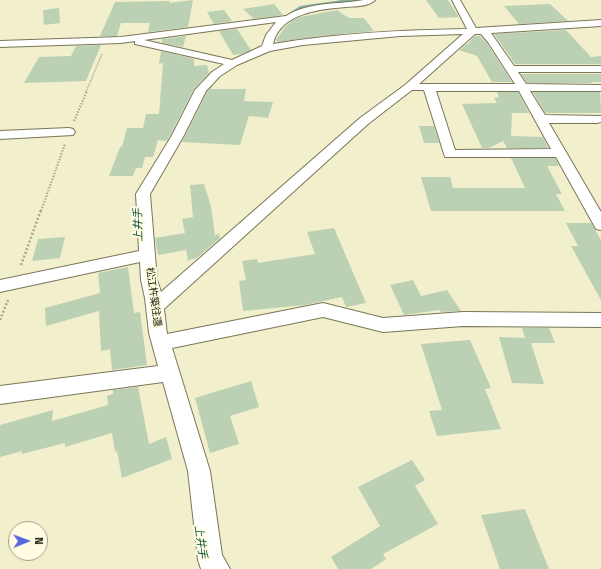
<!DOCTYPE html>
<meta charset="utf-8">
<style>
body{margin:0}
#map{position:relative;width:601px;height:569px;overflow:hidden;background:#f2efcd;font-family:"Titillium Web",sans-serif}
canvas{display:block}
.north{position:absolute;left:8px;top:521px;width:40px;height:40px;box-sizing:border-box;background:#fffce1;border:1px solid #a2a08b;border-radius:50%;rotate:89deg;font-size:11px;font-weight:700;line-height:16px;text-align:center;color:#17160a}
.north::after{content:'';display:block;margin:auto;width:14px;height:18px;background:#5767de;clip-path:polygon(50% 0,100% 100%,50% 72%,0 100%)}
</style>
<div id="map">
<canvas width="601" height="569"></canvas>
<div class="north">N</div>
</div>
<script>
const ctx = document.querySelector('canvas').getContext('2d');
ctx.lineJoin = 'round';
function paint(path, color) {
  ctx.fillStyle = color;
  ctx.fill(path, 'evenodd');
}
function strokePath(path, color, width, dash) {
  ctx.strokeStyle = color;
  ctx.lineWidth = width;
  ctx.lineCap = dash ? 'butt' : 'round';
  ctx.setLineDash(dash || []);
  ctx.stroke(path);
}
function drawText(font, color, halo, rows, align = 'center') {
  ctx.font = font + ' "Titillium Web","Noto Sans JP",sans-serif';
  ctx.lineWidth = 4;
  ctx.setLineDash([]);
  ctx.textBaseline = 'middle';
  ctx.strokeStyle = halo;
  ctx.fillStyle = color;
  for (const [text, x, y, turn = 0] of rows) {
    ctx.save();
    ctx.translate(x, y);
    ctx.rotate((+turn || 0) * Math.PI / 180);
    ctx.textAlign = isNaN(turn) ? turn : align;
    if (halo) ctx.strokeText(text, 0, 0);
    ctx.fillText(text, 0, 0);
    ctx.restore();
  }
}
const canal = new Path2D(`
 M342,0H371L366,3L307,11L280,26L274,23L300,6Z`);
const building = new Path2D(`
 M193,0L188,27L148,32L150,23H121L117,36H100L115,2L170,1L169,3Z
 M426,0H448L459,17L439,18Z
 M274,4L283,15L254,19L243,9Z
 M550,4L568,21L519,24L504,6Z
 M59,8L60,23L44,25L43,10Z
 M224,10L232,21L214,24L207,12Z
 M337,10L349,18H364L374,31L321,36L278,42L276,40L285,27L293,20L300,17Z
 M237,29L251,50L242,54L233,55L219,31Z
 M566,30L591,57L601,56V64H515L494,34Z
 M186,36L183,47L162,43V39Z
 M475,36H480L487,43L512,82H492L477,56L459,50L470,42V41Z
 M101,45L86,81L24,83L39,57L71,56L76,46Z
 M161,51L194,59V66L207,65L209,73L194,89L167,141L158,140L153,157H145L142,168H136L133,176H109L120,147H122L127,128H143L146,114H159L163,63L159,64Z
 M521,74H601V82H591L592,83H527Z
 M212,87V89H246L244,101L273,102L268,118L249,116L240,145L182,142L207,92Z
 M497,92H518L529,113H512L511,136L543,137L548,148H507L503,141L489,148H482L462,104L497,103L494,98L499,97Z
 M533,92H600L601,113H545Z
 M419,126H434L439,143H424Z
 M511,158H555L559,166H547L562,194H556L565,211H431L421,177H450L453,188H525Z
 M204,184L211,206L215,236L219,233L220,238L197,258L186,261L188,259L186,250L158,255L155,238L185,233L182,219L193,217L190,185Z
 M566,223H591L601,240V300L571,246H578Z
 M334,228L366,303L346,307L342,297L305,305L243,311L239,281L246,280L242,261L257,259L258,263L315,254L307,232Z
 M65,237L60,258L32,261L38,239Z
 M128,267L134,313L140,312L147,365L112,370L110,349L101,351L99,311L46,326L45,308L100,293L98,273Z
 M413,280L421,296L447,290L461,311L441,312L439,310L404,315L390,285Z
 M522,328H549L555,343H531L544,384L512,383L499,337L525,338Z
 M470,340L491,388L485,389L501,429L437,436L429,411L442,410L421,344Z
 M251,381L259,407L230,416L239,444L210,453L195,398Z
 M138,387L149,444L166,437L172,459L122,478L117,451L115,452L112,433L65,447V443L22,454V451L0,457V425L53,410L52,421L108,405L107,396L113,394V390Z
 M412,460L425,480L415,486L438,524L383,554L386,559L371,569H338L331,557L380,526L358,487Z
 M525,509L549,569H500L481,515Z`);
const pathFar2 = new Path2D(`
 M86,92L102,54`);
const pathFar1 = new Path2D(`
 M74,121L87,91
 M41,211L65,144`);
const path = new Path2D(`
 M21,265L41,210
 M0,320L8,300`);
const minor = new Path2D(`
 M364,0H375C368,7 355,6 346,7C320,9 280,13 273,44C337,33 402,30 467,29L452,0H460L476,28L601,20V26L491,33L514,66H601V72H518L526,84L601,85V91H530L545,115L601,116V122L597,123H549L601,212V230L596,229L556,157H445L424,90H412L368,124L164,309L167,334L323,303L383,318L463,312L601,313V327L463,326L383,332L323,317L172,348L210,471L222,555L230,569H201L198,560L188,471L163,382L0,404V386L158,366L149,333L145,298L141,280L140,262L0,292V280L139,251L136,194L171,137L195,90L212,72L224,64L135,44V41L121,43L0,47V41L121,37L286,16C310,1 337,5 364,0ZM276,22L266,35L262,46L232,60L144,40ZM463,34L405,85L360,118L161,292L157,280L150,194L183,137L206,91L220,76L237,65L270,51L303,45L400,36ZM475,34H481L488,42L515,84H419ZM436,91H519L551,149L455,150Z
 M69,128L73,129L75,132L73,135L0,139V131Z`);
const streetNames = [
 ["松江杵築往還",153,297,82]
];
const waterNames = [
 ["上井手",139,225,-91],
 ["上井手",200,542,82]
];
paint(canal, '#80b2a0');
paint(building, '#bcd0b4');
strokePath(minor, '#7a7658', 2);
strokePath(pathFar2, '#a8a68b', 1.5, [1, 1]);
strokePath(pathFar1, '#a8a68b', 2, [1.5, 1.5]);
strokePath(path, '#a8a68b', 2.5, [2, 2]);
paint(minor, '#fff');
drawText('10px', '#17160a', '#fffce1', streetNames);
drawText('italic 11px', '#094f3e', '#fffce1', waterNames);
</script>
